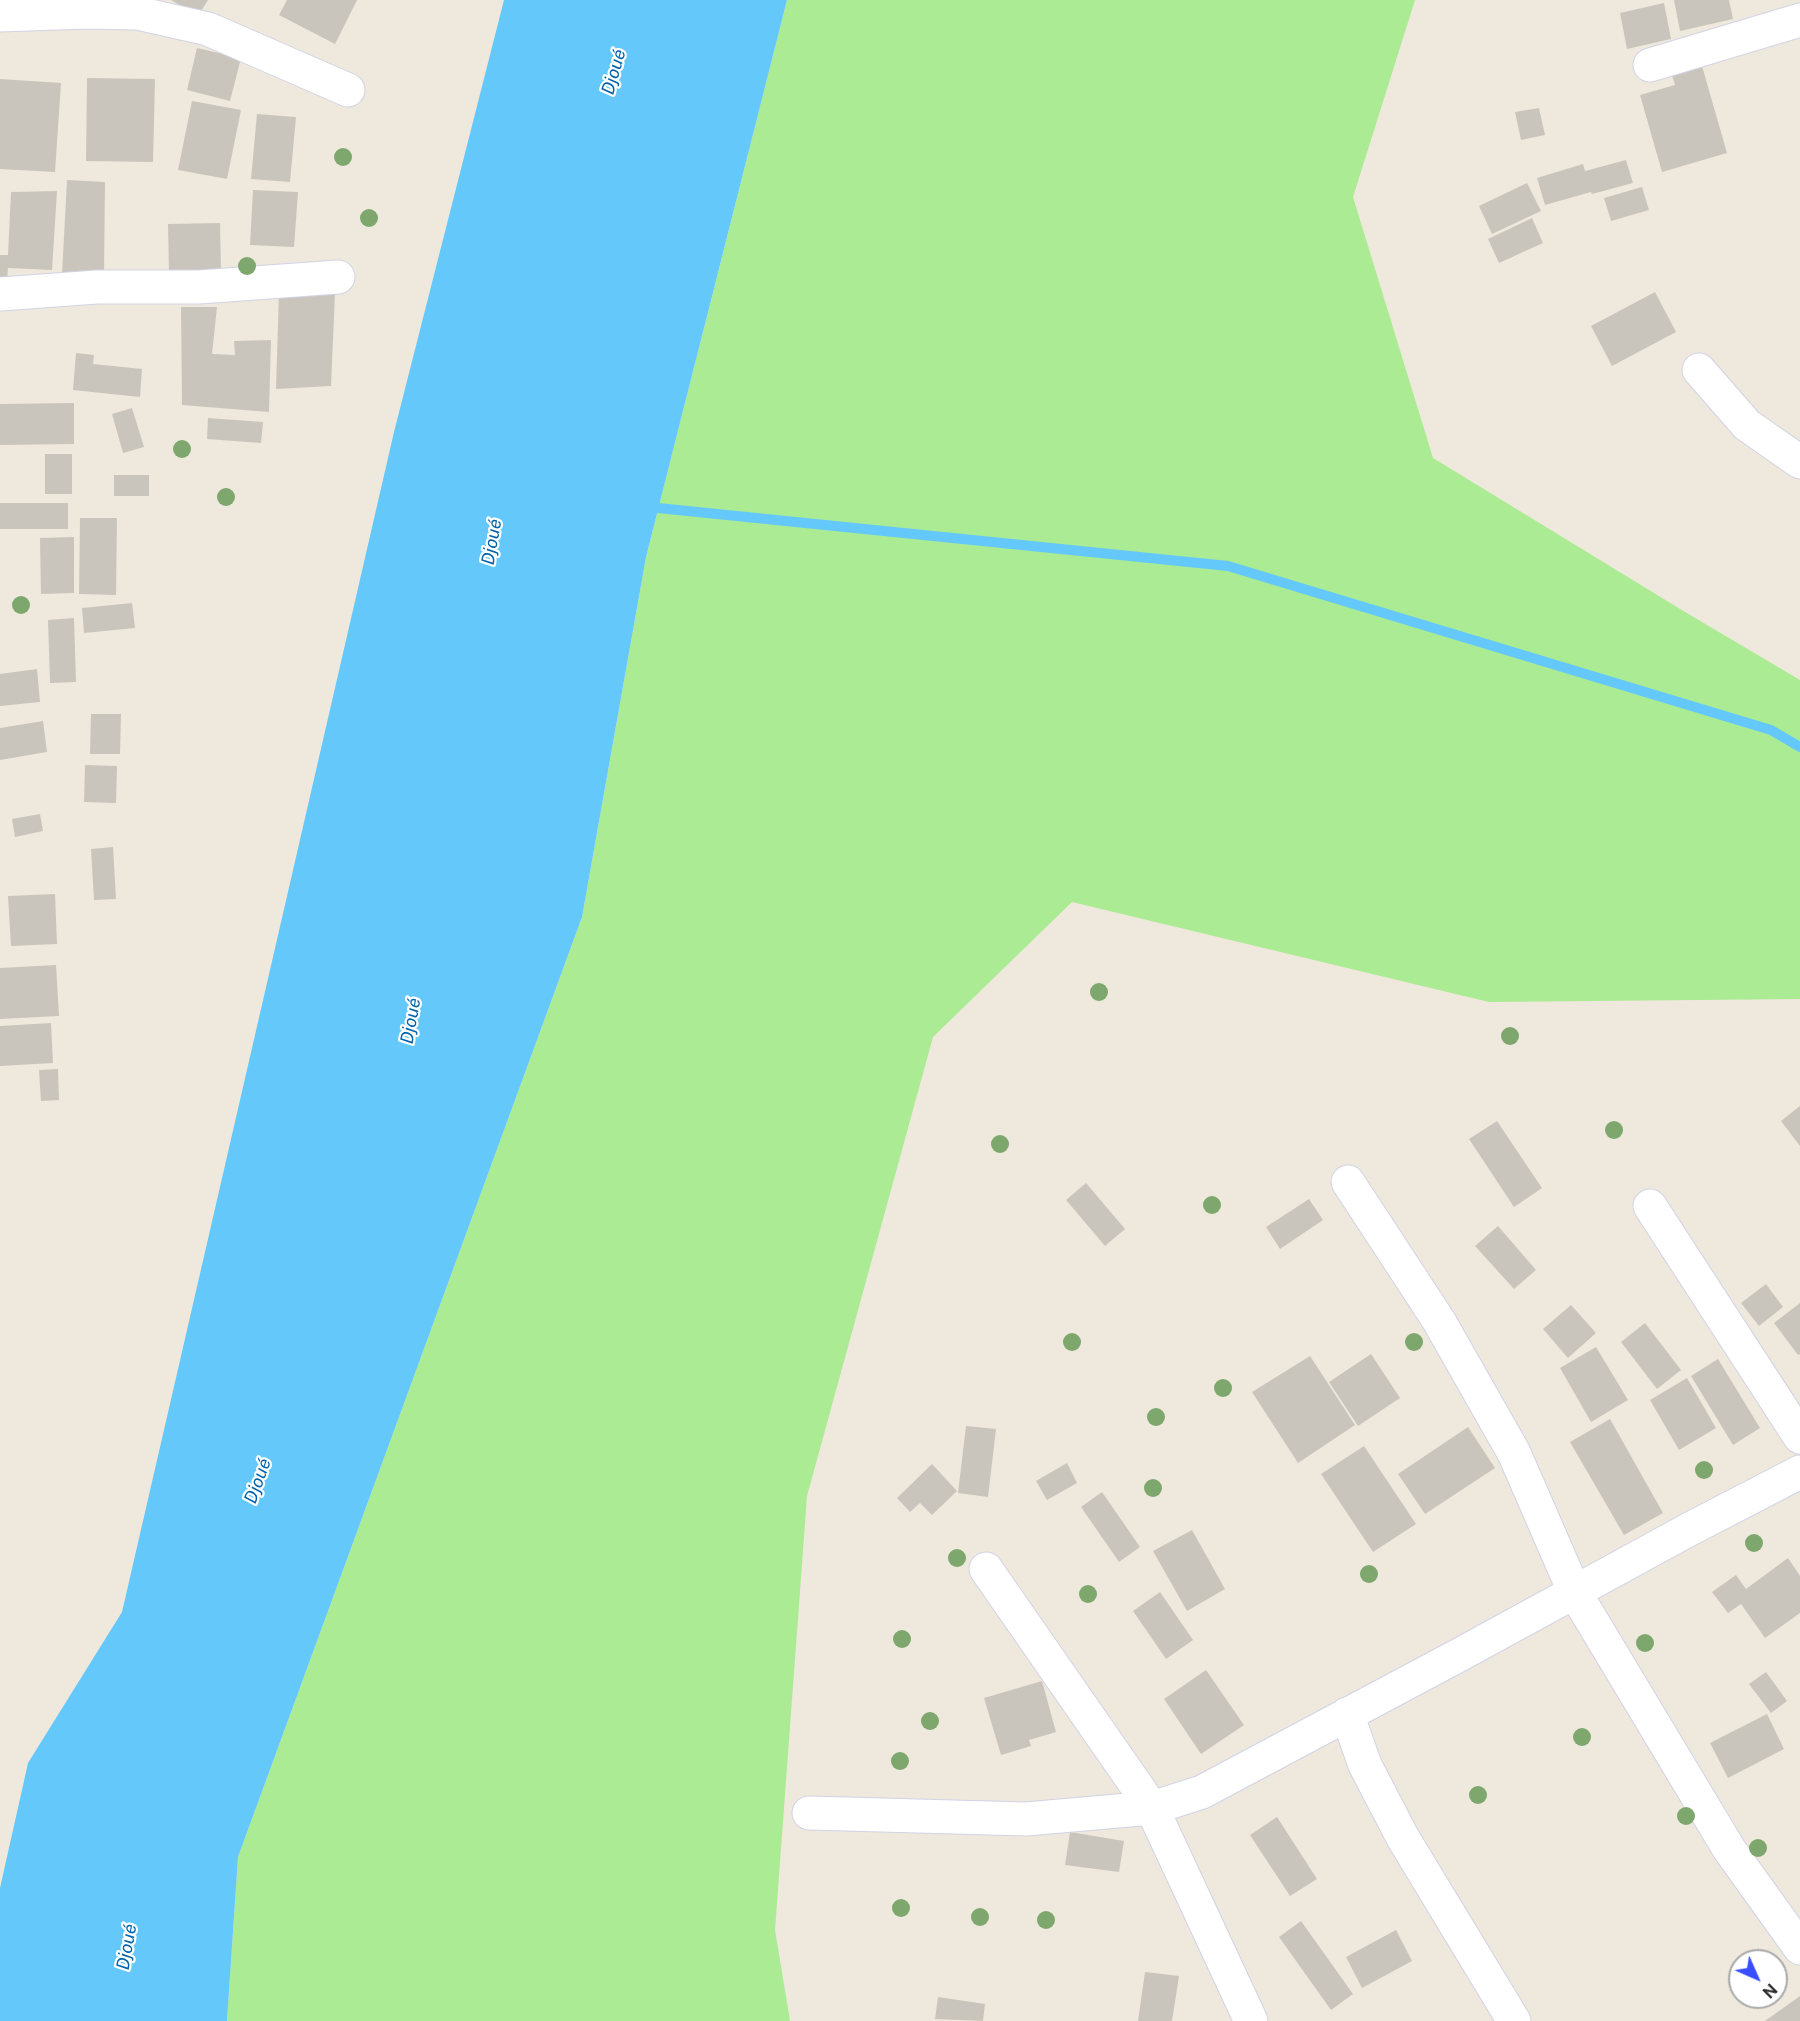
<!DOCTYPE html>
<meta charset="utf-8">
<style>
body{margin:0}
#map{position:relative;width:1800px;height:2021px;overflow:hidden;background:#efe8dc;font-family:"Public Sans",sans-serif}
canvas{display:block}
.north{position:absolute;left:1728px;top:1949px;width:60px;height:60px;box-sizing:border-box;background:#fff;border:2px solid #aaa;border-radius:50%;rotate:135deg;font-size:16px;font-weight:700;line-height:24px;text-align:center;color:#2b2b2b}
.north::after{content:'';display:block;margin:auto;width:21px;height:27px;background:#394eff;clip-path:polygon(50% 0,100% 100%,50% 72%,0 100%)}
</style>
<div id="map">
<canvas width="1800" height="2021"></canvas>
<div class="north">N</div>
</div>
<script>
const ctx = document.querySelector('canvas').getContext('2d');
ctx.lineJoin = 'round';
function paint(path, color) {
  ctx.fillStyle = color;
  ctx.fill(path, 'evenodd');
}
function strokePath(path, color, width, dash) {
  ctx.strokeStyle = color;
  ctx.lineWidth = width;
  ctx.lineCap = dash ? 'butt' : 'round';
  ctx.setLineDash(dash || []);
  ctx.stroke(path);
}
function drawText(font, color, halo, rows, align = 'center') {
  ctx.font = font + ' "Public Sans",sans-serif';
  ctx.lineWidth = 4.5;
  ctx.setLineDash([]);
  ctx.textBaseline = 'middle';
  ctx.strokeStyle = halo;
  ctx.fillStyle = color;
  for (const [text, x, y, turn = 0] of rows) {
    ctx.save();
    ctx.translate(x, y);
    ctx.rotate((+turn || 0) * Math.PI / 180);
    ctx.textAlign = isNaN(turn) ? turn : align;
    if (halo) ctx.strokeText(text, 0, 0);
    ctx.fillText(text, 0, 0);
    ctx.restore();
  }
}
const green = new Path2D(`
 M787,0H1415L1353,197L1433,458L1685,612L1800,680V999L1489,1002L1072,902L933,1037L807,1496L775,1930L790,2021H227L238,1857L582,917L646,557Z`);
const water = new Path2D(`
 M504,0H787L646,557L582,917L238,1857L227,2021H0V1888L28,1763L122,1612L394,432Z`);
const stream = new Path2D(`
 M645,502L658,508L1228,566L1771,730L1800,747`);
const building = new Path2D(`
 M171,0H208L198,16Z
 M287,0H357L335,44L279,15Z
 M1674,0H1729L1733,19L1680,31Z
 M1664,3L1671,39L1627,49L1620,13Z
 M197,48L241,58L230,101L187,90Z
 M1702,66L1727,153L1662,172L1640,95L1675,85L1672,75Z
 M87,78L155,79L153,162L86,161Z
 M0,79L61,83L55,172L0,169Z
 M192,101L241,110L227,179L178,170Z
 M1539,108L1545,135L1521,140L1515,112Z
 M257,114L296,117L290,182L251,179Z
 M1626,160L1633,183L1592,194L1591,192L1545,205L1537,178L1583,164L1585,171Z
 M67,180L105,182L104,273L62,274Z
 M1527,183L1541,211L1492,234L1479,206Z
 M1642,187L1649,210L1611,221L1604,198Z
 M253,190L298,192L294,247L250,245Z
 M57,191L52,270L8,268L7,282H0V255H8L11,192Z
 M1532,218L1543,243L1499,263L1488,239Z
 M220,223L221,270L169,272L168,224Z
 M1655,292L1676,332L1612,366L1591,326Z
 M279,293H335L331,386L276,389Z
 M181,307H217L212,354L235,355L234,341L271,340L269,412L182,405Z
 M76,353L94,355L93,364L142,369L140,397L73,390Z
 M74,403V444L0,445V404Z
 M132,408L144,447L123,453L112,414Z
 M208,418L263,422L261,443L207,439Z
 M45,454H72V494H45Z
 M114,475H149V496H114Z
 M0,503H68V529H0Z
 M80,518H117L116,595L79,594Z
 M74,537V593L41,594L40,538Z
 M132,603L135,628L84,633L82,608Z
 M74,618L76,682L50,683L48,620Z
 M37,669L40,702L0,706V674Z
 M91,714H121L120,754H90Z
 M43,721L47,752L0,760V728Z
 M85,765L117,766L116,803L84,802Z
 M40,814L43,831L15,837L12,819Z
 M113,847L116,899L94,900L91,849Z
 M55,894L57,944L11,946L8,896Z
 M56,965L59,1016L0,1019V968Z
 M51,1023L53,1063L0,1066V1026Z
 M58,1069L59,1100L41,1101L39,1070Z
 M1800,1106V1146L1781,1121Z
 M1497,1121L1542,1188L1514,1207L1469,1139Z
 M1086,1183L1125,1229L1105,1246L1066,1200Z
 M1309,1199L1323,1220L1280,1249L1266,1227Z
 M1498,1226L1536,1270L1514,1289L1475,1246Z
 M1766,1284L1783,1307L1759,1326L1741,1303Z
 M1800,1303V1354L1798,1355L1774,1323Z
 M1571,1305L1596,1333L1568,1358L1543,1329Z
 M1645,1323L1681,1370L1657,1389L1621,1342Z
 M1596,1347L1628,1400L1591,1422L1560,1368Z
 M1371,1354L1400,1398L1358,1426L1329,1382Z
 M1310,1356L1355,1425L1298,1463L1252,1392Z
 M1718,1359L1760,1428L1733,1445L1691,1376Z
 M1687,1378L1716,1428L1679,1450L1650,1400Z
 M1610,1419L1663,1513L1624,1535L1570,1442Z
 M966,1426L996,1429L988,1497L958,1493Z
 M1468,1427L1495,1468L1425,1514L1398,1474Z
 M1364,1446L1416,1524L1373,1552L1321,1474Z
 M1067,1463L1077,1483L1047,1500L1036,1481Z
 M932,1464L957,1491L932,1515L920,1503L910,1512L897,1498Z
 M1102,1492L1140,1547L1119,1562L1081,1507Z
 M1192,1530L1225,1589L1187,1611L1153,1551Z
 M1788,1558L1800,1576V1613L1765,1638L1741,1604L1728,1613L1712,1592L1736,1575L1746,1589Z
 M1160,1592L1193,1640L1166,1659L1133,1611Z
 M1206,1670L1244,1725L1201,1754L1164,1699Z
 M1766,1672L1787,1701L1771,1713L1749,1684Z
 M1042,1681L1056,1732L1029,1740L1031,1746L1001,1755L984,1698Z
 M1767,1714L1784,1749L1728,1778L1710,1743Z
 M1277,1817L1317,1879L1290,1896L1250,1835Z
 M1070,1832L1124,1841L1119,1872L1065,1865Z
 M1301,1921L1353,1994L1331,2010L1279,1937Z
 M1396,1930L1412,1961L1362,1988L1346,1957Z
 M1145,1972L1179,1976L1172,2021H1138Z
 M1800,1996V2021H1765Z
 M938,1997L985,2004L983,2021L935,2019Z`);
const street = new Path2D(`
 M0,15L86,12L137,13L208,29L348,90
 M1650,65L1800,20
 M0,294L97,287H199L338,277
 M1699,370L1747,425L1800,462
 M1348,1182L1439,1321L1514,1453L1574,1591L1729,1849L1800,1948
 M1650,1206L1800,1437
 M986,1569L1152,1808L1251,2021
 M1347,1714L1365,1765L1403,1838L1514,2021
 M809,1813L1026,1819L1152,1808L1202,1792L1461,1654L1688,1530L1800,1472`);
const trees = [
 [343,157],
 [369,218],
 [247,266],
 [182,449],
 [226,497],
 [21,605],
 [1099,992],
 [1510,1036],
 [1614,1130],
 [1000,1144],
 [1212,1205],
 [1072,1342],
 [1414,1342],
 [1223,1388],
 [1156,1417],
 [1704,1470],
 [1153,1488],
 [1754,1543],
 [957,1558],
 [1369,1574],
 [1088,1594],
 [902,1639],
 [1645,1643],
 [930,1721],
 [1582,1737],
 [900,1761],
 [1478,1795],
 [1686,1816],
 [1758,1848],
 [901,1908],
 [980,1917],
 [1046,1920]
];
const waterNames = [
 ["Djoué",614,72,-74],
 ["Djoué",492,542,-80],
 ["Djoué",411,1021,-80],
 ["Djoué",258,1481,-70],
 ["Djoué",127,1947,-80]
];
paint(green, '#aaeb93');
paint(water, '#64c8fb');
strokePath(stream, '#64c8fb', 10);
paint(building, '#cac5bc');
strokePath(street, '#d1d3e6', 35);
strokePath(street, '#fff', 33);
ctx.fillStyle = '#7da76d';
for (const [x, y] of trees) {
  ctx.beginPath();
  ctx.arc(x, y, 9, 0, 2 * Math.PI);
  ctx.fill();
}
drawText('italic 18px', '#0063ab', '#fff', waterNames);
</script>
